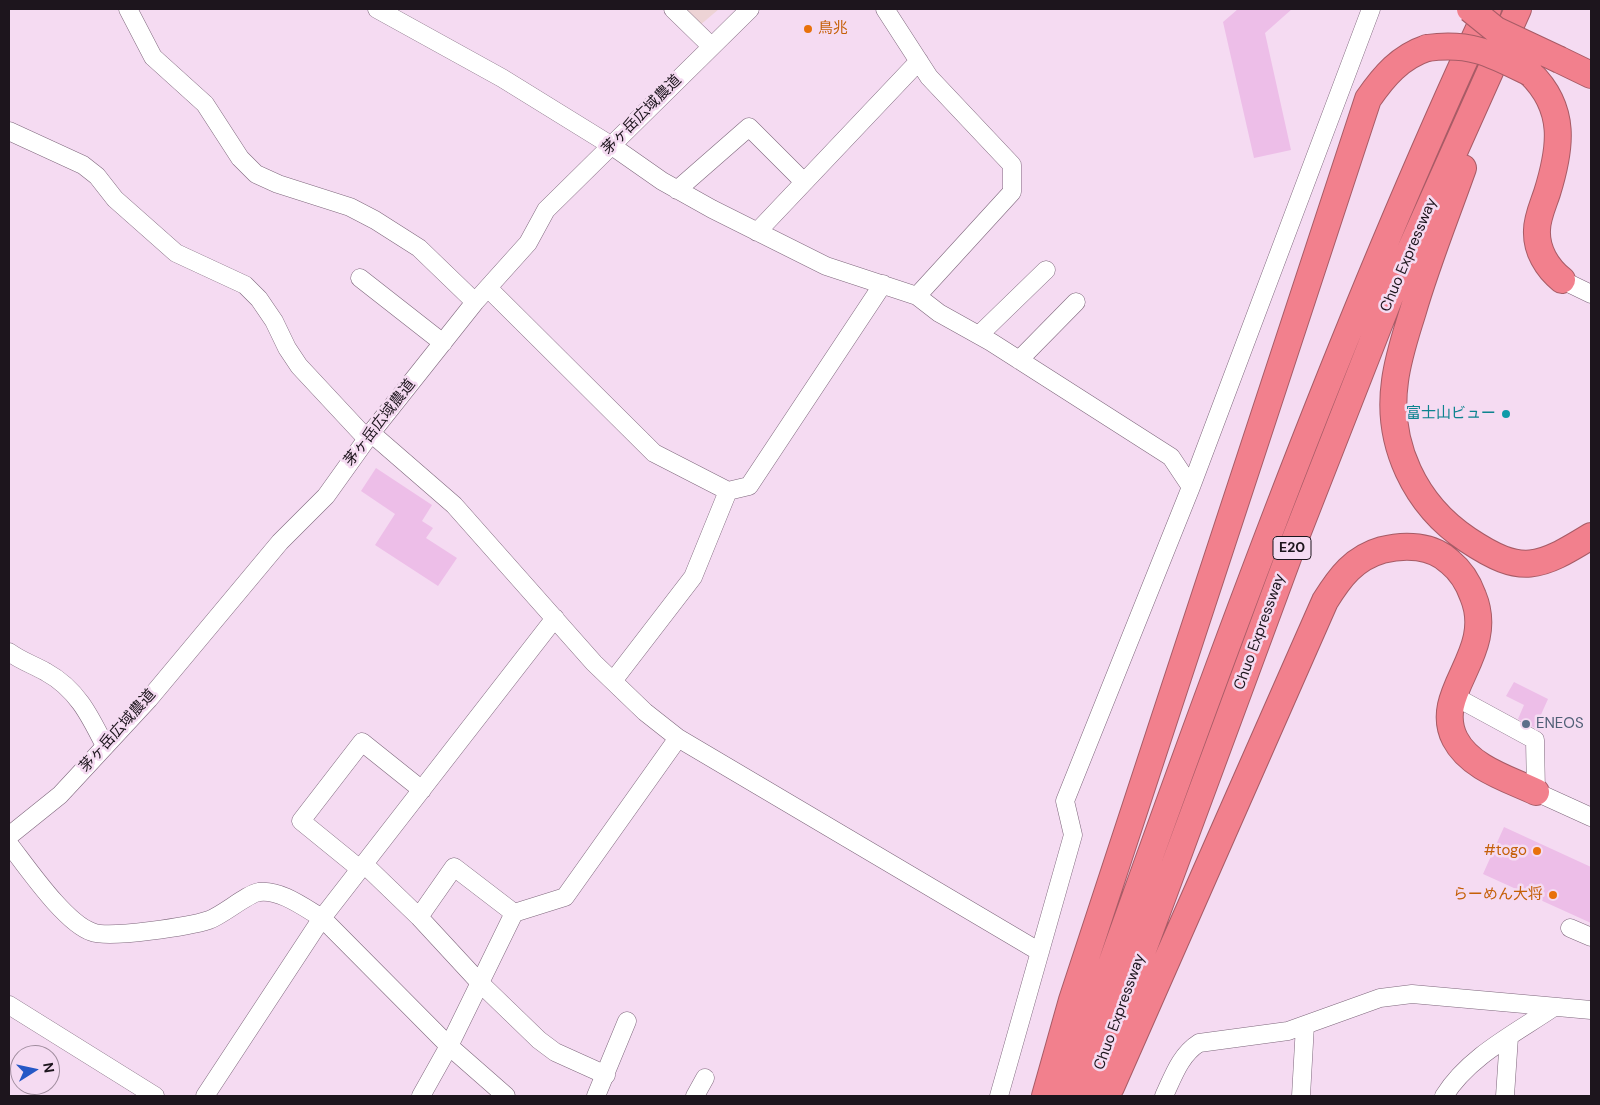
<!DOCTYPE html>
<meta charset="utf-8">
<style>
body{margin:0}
#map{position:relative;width:1600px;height:1105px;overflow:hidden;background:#f5dbf2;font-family:"DM Sans",sans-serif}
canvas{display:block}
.frame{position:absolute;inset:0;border:10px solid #1d151d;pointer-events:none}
.north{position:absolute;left:10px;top:1045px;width:50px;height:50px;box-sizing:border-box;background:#f5dbf2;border:1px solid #9f8c9d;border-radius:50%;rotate:80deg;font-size:14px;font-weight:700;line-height:20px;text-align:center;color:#1d151d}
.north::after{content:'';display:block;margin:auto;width:18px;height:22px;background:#2558c6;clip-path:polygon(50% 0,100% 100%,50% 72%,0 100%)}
</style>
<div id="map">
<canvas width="1600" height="1105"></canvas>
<div class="frame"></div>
<div class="north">N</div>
</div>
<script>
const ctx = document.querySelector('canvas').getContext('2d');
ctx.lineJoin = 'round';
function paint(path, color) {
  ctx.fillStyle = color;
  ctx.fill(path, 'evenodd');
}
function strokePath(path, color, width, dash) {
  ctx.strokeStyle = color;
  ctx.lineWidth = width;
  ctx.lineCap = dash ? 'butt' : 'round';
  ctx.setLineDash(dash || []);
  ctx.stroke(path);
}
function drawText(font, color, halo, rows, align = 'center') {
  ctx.font = font + ' "DM Sans","Noto Sans JP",sans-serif';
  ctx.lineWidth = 5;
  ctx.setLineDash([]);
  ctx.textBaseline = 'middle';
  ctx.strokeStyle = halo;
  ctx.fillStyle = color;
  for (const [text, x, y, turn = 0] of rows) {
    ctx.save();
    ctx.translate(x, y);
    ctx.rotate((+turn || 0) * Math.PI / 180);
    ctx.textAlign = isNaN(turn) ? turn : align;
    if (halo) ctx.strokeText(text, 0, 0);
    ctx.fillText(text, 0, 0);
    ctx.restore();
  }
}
const commercial = new Path2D(`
 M681,9H719L699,26Z`);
const building = new Path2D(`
 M1238,9H1292L1265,33L1291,150L1254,158L1223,22Z
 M376,468L432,505L422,521L433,528L426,538L457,558L438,586L375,545L395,514L361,491Z
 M1514,682L1548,699L1535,728L1518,719L1524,705L1506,696Z
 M1504,827L1591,867V923L1483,874Z`);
const minor = new Path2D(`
 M128,9L153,57L205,104L240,158L256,174L278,184L350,207L375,220L419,248L475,302
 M377,9L502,78L612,146L662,181L712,209L826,266L917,296L939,313L991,342L1171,457L1191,487
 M673,9L711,46
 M885,9L929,77L1012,165V192L917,296
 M9,131L83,165L97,176L115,199L176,253L245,285L259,299L274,321L287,348L299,366L367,439
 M677,190L749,127L804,182
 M757,232L919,61
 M360,278L443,343
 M1562,280L1591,294
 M488,288L654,453L728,491L749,486L883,284
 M979,335L1046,270
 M1019,360L1076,302
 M371,433L454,505L594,663L645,712L678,738L1040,952
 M9,652C21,661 34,665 46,672C77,689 90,716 105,746
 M613,681L693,577L728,491
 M1454,696L1535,740L1536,792L1591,817
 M9,836L60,795L149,699L280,542L326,496L371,433L475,302L528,243L546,210L750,9
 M9,844C27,867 65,923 92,932C109,939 191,926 209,920C223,915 247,894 259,892C280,889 305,908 322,918L449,1046L506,1096
 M364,864L419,917L480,983L539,1040L555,1052L606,1075
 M360,869L301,821L362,742L422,790
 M419,917L454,867L514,913
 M1570,928L1591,937
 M9,1005L155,1096
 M205,1096L322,918L555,618
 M421,1096L449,1046L514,913L565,897L678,738
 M596,1096L627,1021
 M695,1096L705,1078
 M999,1096L1073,835L1065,801L1191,487L1371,9
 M1164,1096C1173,1077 1180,1055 1199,1043L1288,1031L1380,998L1412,994L1591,1010
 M1301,1096L1305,1025
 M1444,1096C1469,1056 1516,1033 1554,1007
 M1505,1096L1509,1037`);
const highway = new Path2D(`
 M1560,60L1591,75
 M1530,73C1567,109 1561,148 1547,193C1543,205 1537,218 1537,230C1536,250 1547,268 1562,280
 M1463,168C1446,216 1427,263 1413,311C1406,334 1398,357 1395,381C1386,444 1415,505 1468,540C1522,576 1539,568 1591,536
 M1111,1087L1325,601C1340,577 1354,558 1382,550C1405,544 1432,545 1450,562C1461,571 1468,582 1473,596C1497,654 1431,692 1455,739C1470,768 1509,779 1536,792
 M1045,1096L1072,1000L1368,99C1384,76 1400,57 1427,48
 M1064,1096C1195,730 1324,362 1488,9
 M1089,1096L1292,547L1395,284L1518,9`);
const highwayBridge = new Path2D(`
 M1470,9L1496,30L1560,60
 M1427,48C1471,42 1492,54 1530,73`);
const markers = [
 [808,29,5,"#e8710a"],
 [1506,414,5,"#0f9aa8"],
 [1526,724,5,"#5c6f8a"],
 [1537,851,5,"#e8710a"],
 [1553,895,5,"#e8710a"]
];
const shields = [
 [1292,548,38]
];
const shieldNames = [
 ["E20",1292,548]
];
const foodNames = [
 ["鳥兆",818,29,"left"],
 ["#togo",1527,851],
 ["らーめん大将",1543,895]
];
const streetNames = [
 ["茅ヶ岳広域農道",642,115,-45],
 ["Chuo Expressway",1409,255,-67],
 ["茅ヶ岳広域農道",380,423,-52],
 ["Chuo Expressway",1260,632,-70],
 ["茅ヶ岳広域農道",118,731,-48],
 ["Chuo Expressway",1120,1012,-70]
];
const cultureNames = [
 ["富士山ビュー",1496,414]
];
const serviceNames = [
 ["ENEOS",1536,724]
];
paint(commercial, '#edd3d5');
paint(building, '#edbee8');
strokePath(minor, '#7e677c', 19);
strokePath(highway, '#a75b66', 28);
strokePath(minor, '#fff', 18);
strokePath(highway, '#f2808d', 26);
strokePath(highwayBridge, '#a75b66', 28, []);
strokePath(highwayBridge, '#f2808d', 26);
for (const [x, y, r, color] of markers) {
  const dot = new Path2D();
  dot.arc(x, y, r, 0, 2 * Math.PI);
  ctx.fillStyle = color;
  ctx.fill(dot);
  strokePath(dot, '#f5dbf2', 2);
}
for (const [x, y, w] of shields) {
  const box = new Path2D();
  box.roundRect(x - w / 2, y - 11.5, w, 23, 4);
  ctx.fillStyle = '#f5dbf2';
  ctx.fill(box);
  strokePath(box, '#1d151d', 1);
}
drawText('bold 14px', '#1d151d', null, shieldNames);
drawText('15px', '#c56008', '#f5dbf2', foodNames, 'right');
drawText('15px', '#1d151d', '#f5dbf2', streetNames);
drawText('15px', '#0d838f', '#f5dbf2', cultureNames, 'right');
drawText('15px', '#4e5e75', '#f5dbf2', serviceNames, 'left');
</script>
